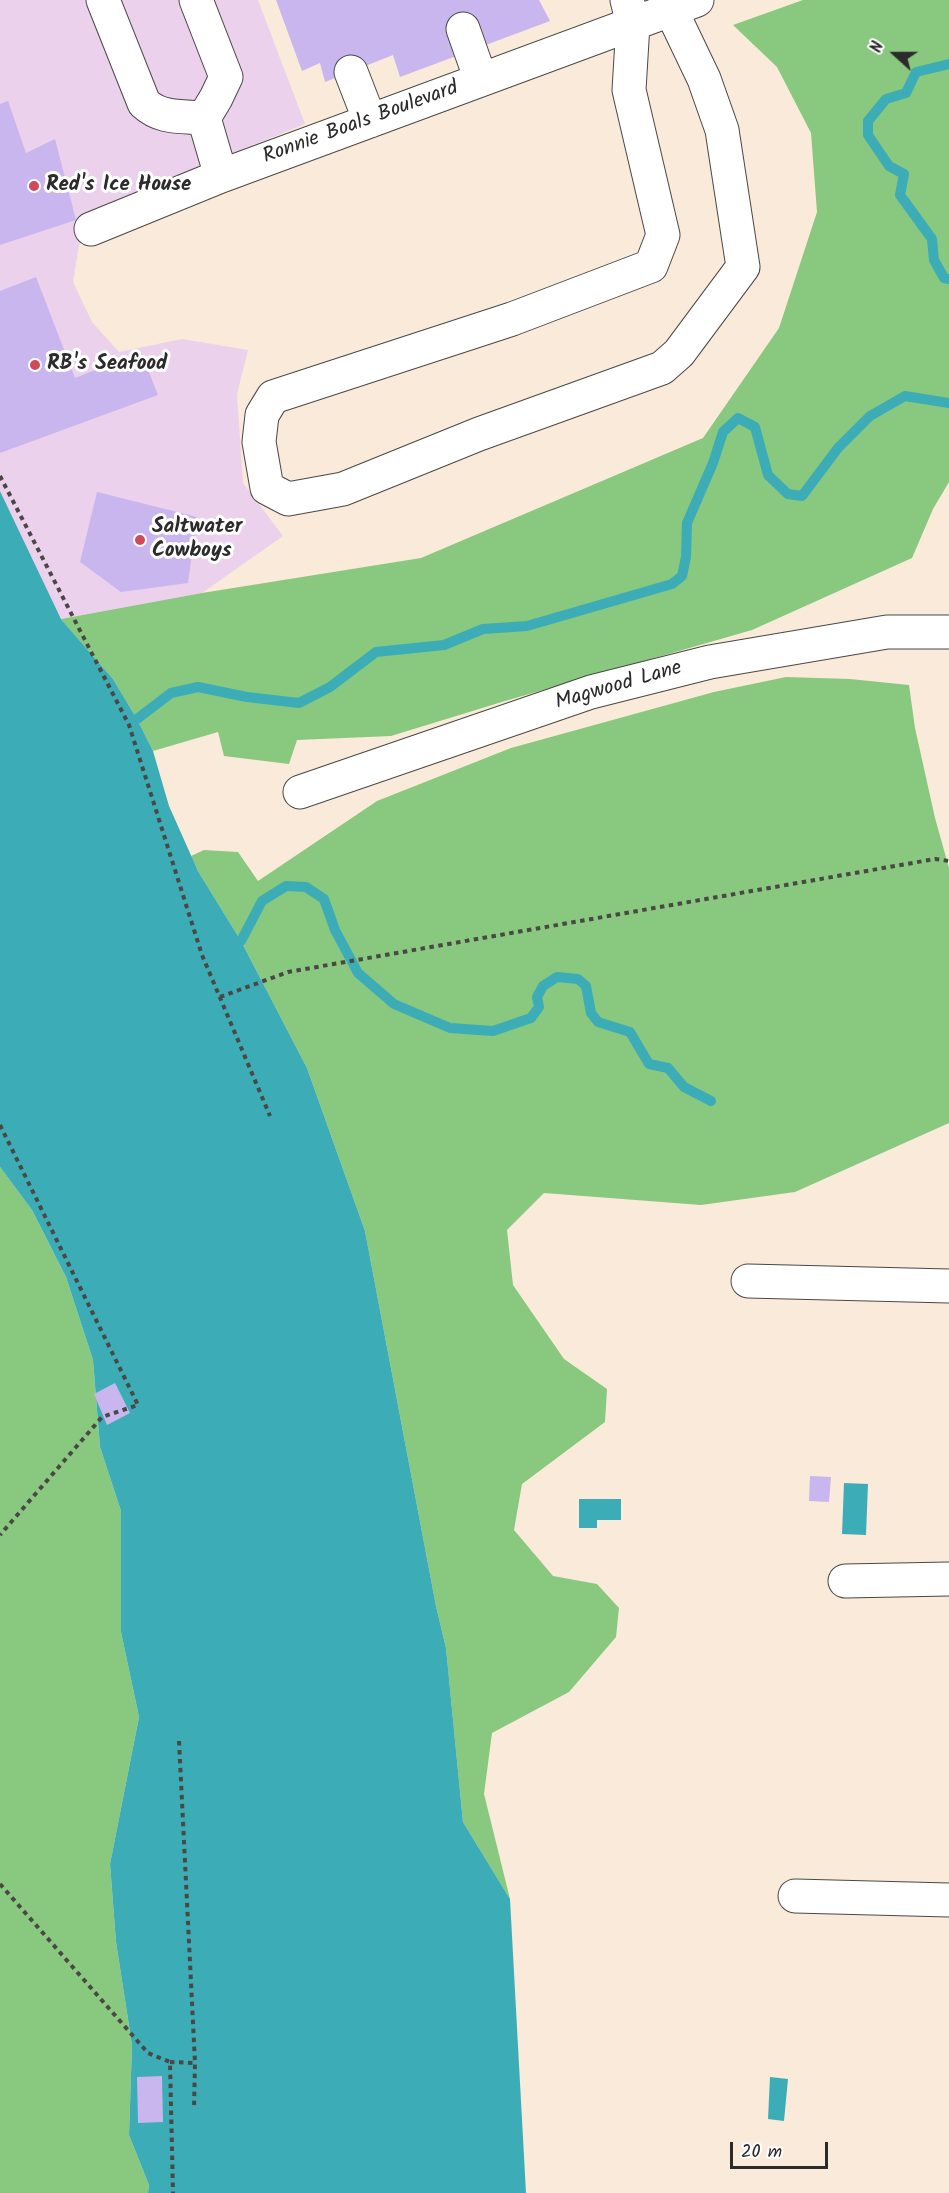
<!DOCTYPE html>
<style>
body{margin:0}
#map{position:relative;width:949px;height:2193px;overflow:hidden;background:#f9eada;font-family:Kalam,sans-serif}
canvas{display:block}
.north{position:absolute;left:865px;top:24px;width:60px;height:60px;-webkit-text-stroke:4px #fff;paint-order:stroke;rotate:291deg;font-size:16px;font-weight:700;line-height:24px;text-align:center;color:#2b2b2b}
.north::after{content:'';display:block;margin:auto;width:21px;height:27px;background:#2b2b2b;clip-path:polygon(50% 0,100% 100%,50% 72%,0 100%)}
.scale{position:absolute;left:730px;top:2142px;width:98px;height:27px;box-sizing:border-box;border:3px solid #2b2b2b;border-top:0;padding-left:8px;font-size:18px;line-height:21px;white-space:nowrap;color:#2b2b2b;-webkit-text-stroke:4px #fff;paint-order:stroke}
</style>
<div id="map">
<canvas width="949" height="2193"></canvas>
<div class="north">N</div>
<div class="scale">20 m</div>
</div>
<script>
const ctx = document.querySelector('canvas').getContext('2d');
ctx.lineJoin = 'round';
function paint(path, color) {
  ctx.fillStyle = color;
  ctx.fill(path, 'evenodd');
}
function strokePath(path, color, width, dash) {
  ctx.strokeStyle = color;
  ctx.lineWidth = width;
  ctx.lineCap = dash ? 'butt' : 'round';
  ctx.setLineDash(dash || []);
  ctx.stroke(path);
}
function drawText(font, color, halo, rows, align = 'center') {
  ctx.font = font + ' Kalam,sans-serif';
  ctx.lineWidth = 6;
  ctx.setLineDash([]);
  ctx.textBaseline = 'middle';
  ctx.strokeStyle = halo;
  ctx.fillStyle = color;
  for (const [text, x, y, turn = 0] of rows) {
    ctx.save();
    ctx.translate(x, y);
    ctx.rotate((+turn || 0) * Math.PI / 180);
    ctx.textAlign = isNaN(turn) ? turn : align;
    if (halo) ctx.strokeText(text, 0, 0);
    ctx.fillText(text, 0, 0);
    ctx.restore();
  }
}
const built = new Path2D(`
 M0,0H258L305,124L94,211L79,245L73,282L92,322L119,352L182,339L248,350L237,394L243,483L283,536L202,593L61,619L0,491Z`);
const green = new Path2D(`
 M803,0H949V482L933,509L912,558L752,630L505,701L391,736L297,740L289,764L224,756L218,732L153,751L137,719L113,679L61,619L202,593L421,558L703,438L779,328L817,212L811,133L777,67L733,25Z
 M786,677L850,679L909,685L915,728L935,818L949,868V1123L795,1192L701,1205L544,1193L507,1230L513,1285L564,1359L607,1389L605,1422L522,1484L514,1530L553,1576L597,1584L619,1608L616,1637L569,1692L492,1733L484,1794L510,1899L463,1822L446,1648L436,1606L365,1231L307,1068L241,941L198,871L191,856L204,850L238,852L258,881L377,801L511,748L714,692Z
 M0,1167L32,1210L66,1277L93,1360L100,1447L121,1511V1632L139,1717L110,1864L116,1942L132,2045L129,2135L149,2185L148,2193H0Z`);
const water = new Path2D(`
 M0,491L61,619L113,679L137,719L153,751L169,806L198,871L241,941L307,1068L365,1231L436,1606L446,1648L463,1822L510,1899L526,2193H148L149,2185L129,2135L132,2045L116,1942L110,1864L139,1717L121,1632V1511L100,1447L93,1360L66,1277L32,1210L0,1167Z
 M844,1483L868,1484L866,1535L842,1534Z
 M579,1499H621V1520H597V1528H579Z
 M770,2077L788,2079L784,2121L768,2119Z`);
const stream = new Path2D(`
 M949,64L916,72L906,93L886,99L868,121V135L889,166L904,174L900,195L932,239L934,260L944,278L949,279
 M137,719L171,693L198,687L247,697L299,703L330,687L376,652L444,645L483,629L527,626L672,584L682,576L686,557L687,523L713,463L723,432L738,418L755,427L768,475L788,494L802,496L838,448L870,416L905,396L949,403
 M241,941L262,901L286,886L306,887L324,899L335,930L358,973L394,1004L450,1028L493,1031L531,1018L539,1007L537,997L543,986L557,977L578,979L586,986L591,1013L598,1022L630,1032L649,1064L668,1068L684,1087L711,1101`);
const building = new Path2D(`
 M276,0H539L550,21L400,77L393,55L325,82L320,63L302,71Z
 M8,101L26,153L55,139L76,220L0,245V104Z
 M36,277L75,378L141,352L158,395L0,453V291Z
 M97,492L197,517L188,583L121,592L80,562Z
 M115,1383L130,1413L107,1425L94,1394Z
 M810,1476L831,1477L829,1502L809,1501Z
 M162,2076L163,2122L138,2123L137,2077Z`);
const path = new Path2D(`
 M0,476L129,725L202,955L270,1116
 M220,997L288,972L935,859L949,861
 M0,1125L138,1405L102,1417L0,1535
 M179,1741L195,2063L194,2108
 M0,1884L148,2053L170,2062L173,2193
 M170,2062L195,2063`);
const minor = new Path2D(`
 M103,0L144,103C161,119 181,116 204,118
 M196,0L226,77L216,98L204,118L221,176
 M627,0L633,24L629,90L663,235L651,266L512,319L273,397L262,415L259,442L267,488L288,499L343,489L479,434L662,368L679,353L743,267L722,130L704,79L671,10
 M463,29L481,80
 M351,72L370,121
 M91,229L221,176L697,0
 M300,792L591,692L710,662L887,632H949
 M748,1281L949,1286
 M845,1581L949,1579
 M795,1896L949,1900`);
const markers = [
 [34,186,6,"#d1495b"],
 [35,365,6,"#d1495b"],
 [140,540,6,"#d1495b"]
];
const streetNames = [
 ["Ronnie Boals Boulevard",361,124,-20],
 ["Magwood Lane",619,687,-16]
];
const poiNames = [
 ["Red's Ice House",46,186],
 ["RB's Seafood",47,365],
 ["Saltwater",152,528],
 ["Cowboys",152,552]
];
paint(built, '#ebd1ec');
paint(green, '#89c87f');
paint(water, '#3cadb7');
strokePath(stream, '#3cadb7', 10);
paint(building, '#c9b6ee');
strokePath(minor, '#4a4845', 35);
strokePath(path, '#4a4845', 4, [4.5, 4.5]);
strokePath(minor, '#fff', 33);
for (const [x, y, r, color] of markers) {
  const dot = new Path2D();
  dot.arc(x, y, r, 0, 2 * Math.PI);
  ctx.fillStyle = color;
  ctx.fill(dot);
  strokePath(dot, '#fff', 2);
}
drawText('21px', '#2b2b2b', '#fff', streetNames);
drawText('bold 21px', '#2b2b2b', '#fff', poiNames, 'left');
</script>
